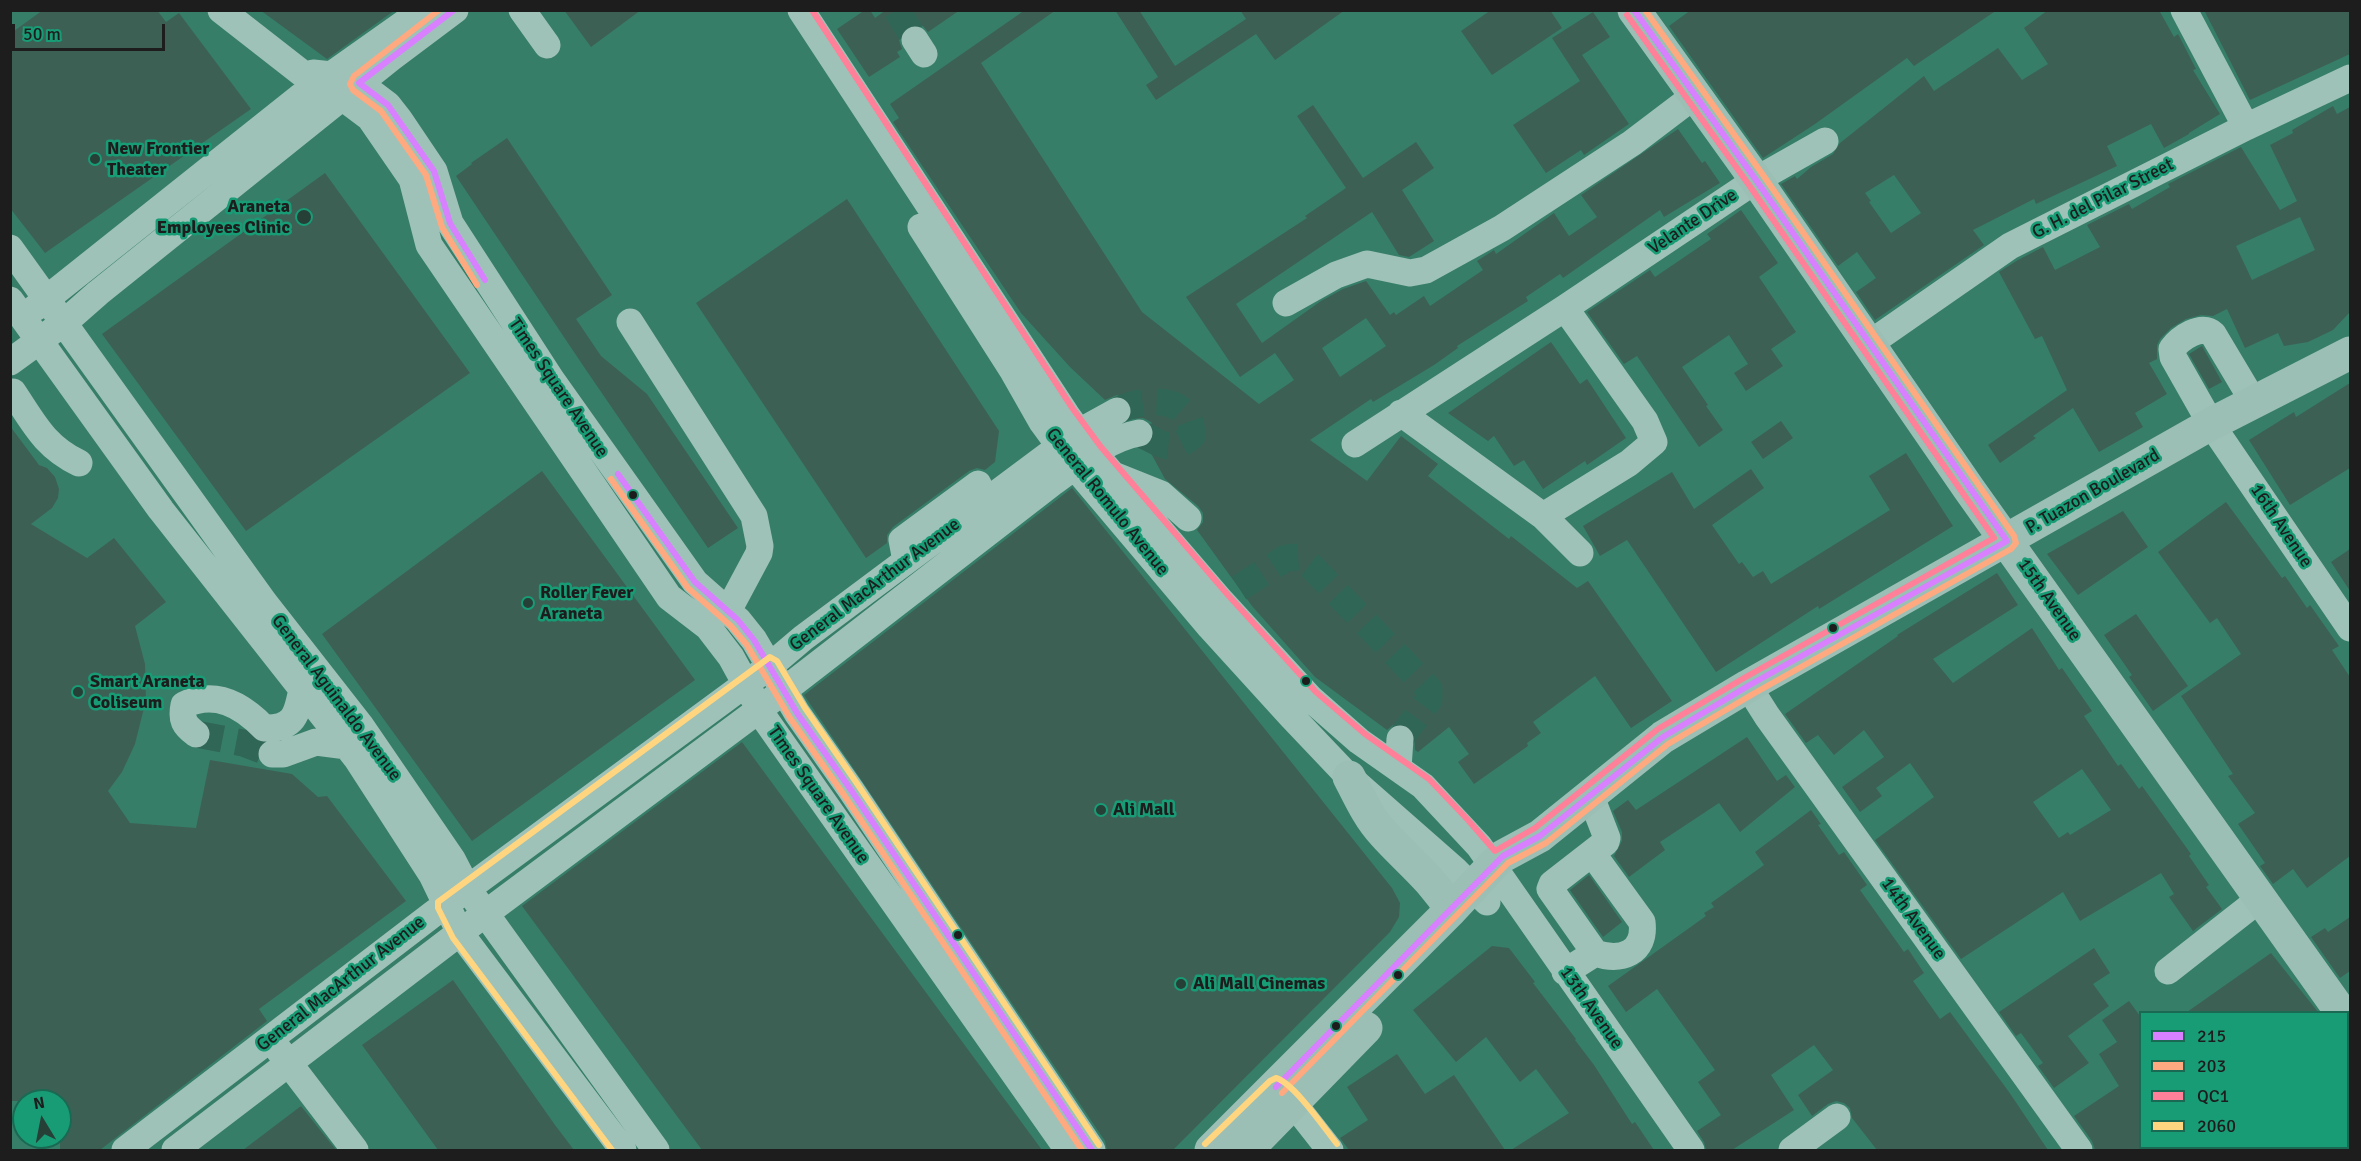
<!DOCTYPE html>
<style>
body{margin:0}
#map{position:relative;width:2361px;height:1161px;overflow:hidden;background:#367e68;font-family:Signika,sans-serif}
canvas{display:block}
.frame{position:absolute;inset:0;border:12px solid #1d1d1d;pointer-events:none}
.legend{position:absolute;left:2139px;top:1011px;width:210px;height:138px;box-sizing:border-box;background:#189c75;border:2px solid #1a6952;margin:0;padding:8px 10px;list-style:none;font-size:18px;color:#1d1d1d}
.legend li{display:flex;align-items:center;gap:12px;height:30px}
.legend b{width:30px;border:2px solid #1a6952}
.north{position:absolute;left:12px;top:1089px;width:60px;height:60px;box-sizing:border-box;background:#189c75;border:2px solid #1a6952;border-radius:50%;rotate:350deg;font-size:16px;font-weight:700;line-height:24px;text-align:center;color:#1d1d1d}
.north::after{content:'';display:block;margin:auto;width:21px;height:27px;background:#263f37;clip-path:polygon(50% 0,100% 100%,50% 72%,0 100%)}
.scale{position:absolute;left:12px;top:24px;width:153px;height:27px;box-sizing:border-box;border:3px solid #1d1d1d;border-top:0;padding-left:8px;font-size:18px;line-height:21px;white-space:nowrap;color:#1d1d1d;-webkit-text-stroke:4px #189c75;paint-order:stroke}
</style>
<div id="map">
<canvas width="2361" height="1161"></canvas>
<div class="frame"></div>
<ul class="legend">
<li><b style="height:8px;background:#d880ff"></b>215</li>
<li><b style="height:8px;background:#ffa980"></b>203</li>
<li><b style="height:8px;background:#ff8098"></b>QC1</li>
<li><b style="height:8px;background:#ffd580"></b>2060</li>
</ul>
<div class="north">N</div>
<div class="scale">50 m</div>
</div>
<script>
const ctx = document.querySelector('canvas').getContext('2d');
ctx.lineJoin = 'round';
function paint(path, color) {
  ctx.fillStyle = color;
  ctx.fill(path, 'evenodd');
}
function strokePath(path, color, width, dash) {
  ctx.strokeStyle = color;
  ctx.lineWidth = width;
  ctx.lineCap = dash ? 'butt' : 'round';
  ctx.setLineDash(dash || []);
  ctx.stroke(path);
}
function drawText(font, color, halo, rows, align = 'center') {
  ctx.font = font + ' Signika,sans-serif';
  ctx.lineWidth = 5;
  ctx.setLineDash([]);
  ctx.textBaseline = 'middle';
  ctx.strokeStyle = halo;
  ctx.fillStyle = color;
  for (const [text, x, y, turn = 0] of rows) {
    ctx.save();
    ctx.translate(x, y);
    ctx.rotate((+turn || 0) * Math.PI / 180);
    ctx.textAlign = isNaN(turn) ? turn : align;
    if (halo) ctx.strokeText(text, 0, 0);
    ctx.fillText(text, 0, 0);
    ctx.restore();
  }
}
const building = new Path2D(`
 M43,10H157L166,22L179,13L251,109L45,253L10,208V34Z
 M260,10H395L327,59Z
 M564,10H641L591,47Z
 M865,10H870L875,18L886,10H960L928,32L923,26L915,24L906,27L901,32L899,40L902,49L897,52L900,57L869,77L837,29Z
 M1025,10H1056L981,63L1142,312L1259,404L1294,380L1275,353L1240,377L1186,297L1307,218L1305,216L1346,188L1297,116L1313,105L1363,178L1416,142L1434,168L1402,190L1434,241L1409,257L1399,255L1372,212L1236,304L1262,343L1321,301L1343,289L1366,281L1390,315L1394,312L1396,315L1424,296L1430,306L1483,270L1477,261L1494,250L1496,254L1554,213L1569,236L1597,217L1581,195L1678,129L1702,163L1705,161L1720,183L1664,217L1660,210L1563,278L1560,274L1526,297L1528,301L1457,346L1458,348L1434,365L1373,402L1371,399L1310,440L1367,481L1401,436L1438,464L1428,476L1509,539L1511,536L1577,588L1588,581L1672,701L1631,728L1595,676L1533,722L1541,733L1527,743L1528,746L1474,784L1458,762L1469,754L1449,727L1418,752L1415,750L1414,733L1409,726L1400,723L1393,725L1387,730L1315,677L1252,606L1197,530L1203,522V513L1198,506L1165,479L1147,446L1154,437V429L1151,422L1143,418L1131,419L1133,412L1131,404L1125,397L1117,395L1105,400L1070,367L1021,313L893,122L899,118L890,104ZM1366,318L1386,346L1340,377L1322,348Z
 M1115,10H1139L1175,66L1246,19L1240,10H1345L1275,60L1256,34L1156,100L1146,85L1158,77Z
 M1491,10H1550L1562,28L1492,75L1461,31Z
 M1691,10H1997L1914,66L1907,58L1815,124L1763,158L1669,26Z
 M2048,10H2159L2174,37L2178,34L2196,69L2193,70L2220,114L2189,133V134L2164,148L2151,124L2107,146L2117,166L2036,204L2034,199L1973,230L1984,245L1875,320L1856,292L1876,278L1857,252L1838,266L1781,184L1795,176L1797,179L1811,167L1833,154L1840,143L1924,76L1934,91L1998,48L2022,80L2048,64L2024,28ZM1894,175L1921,213L1891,233L1869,202L1871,201L1865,193Z
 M2204,10H2350V54L2250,100Z
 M1593,12L1610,37L1582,55L1629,124L1642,115L1584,155L1581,150L1546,173L1513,125L1580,81L1552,38Z
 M2333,106L2337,114L2350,107V312L2333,330L2308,342L2284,346L2278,333L2245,348L2227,309L2213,316L2201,315L2186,319L2171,328L2160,339L2157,345V359L2149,363L2167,394L2135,413L2143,427L2099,452L2073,408L2033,436L2036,438L2000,463L1988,445L2067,390L2042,336L2035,339L1999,272L2018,260L2043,247L2055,270L2100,247L2087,225L2129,204L2132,209L2170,187L2168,184L2241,147L2280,210L2297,201L2270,145L2293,133L2292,130ZM2300,217L2315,250L2252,280L2236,246Z
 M507,138L612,295L576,319L601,356L647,394L738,528L708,548L584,367L456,176L472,164L471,163Z
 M325,173L470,373L246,531L102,334Z
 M847,199L999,431L995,462L985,470L977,468L969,471L893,527L887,535V543L866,558L696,303Z
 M1741,210L1778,263L1759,277L1796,332L1771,349L1783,366L1746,391L1734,373L1748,364L1729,335L1682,367L1708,405L1706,406L1723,430L1699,447L1637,356L1624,364L1587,312L1650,270L1655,277L1711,239L1707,234Z
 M1551,342L1580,384L1587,379L1626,438L1587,465L1585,461L1543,489L1524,460L1514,466L1494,436L1488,441L1448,413Z
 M2202,346L2222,382L2209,389L2189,354Z
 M2350,383V468L2290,505L2249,440L2294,412L2296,417Z
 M1781,421L1793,438L1763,459L1751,442Z
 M10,426L39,465L47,468L55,477L59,489L58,498L52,508L31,524L87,558L114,538L166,602L135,626L145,664L146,700L135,744L122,772L108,791L130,823L196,828L210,760L292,774L318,797L327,796L406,901L259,1009L267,1021L100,1150H60V1101H10Z
 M1906,453L1953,526L1819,609L1818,606L1716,672L1627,540L1600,556L1583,526L1672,472L1694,509L1751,469L1764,488L1712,525L1739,564L1742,562L1753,577L1763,571L1771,584L1890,510L1869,476Z
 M542,471L695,680L472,841L322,634Z
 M1072,488L1392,888L1400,903L1399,917L1390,932L1174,1149L1107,1150L1105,1141L804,695Z
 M2226,502L2282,578L2285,576L2307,608L2310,605L2339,646L2332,650L2350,677V856L2307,888L2293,869L2273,884L2260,866L2265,863L2238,824L2255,813L2228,776L2233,774L2181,696L2241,654L2217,618L2210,623L2158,552Z
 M2123,511L2148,547L2078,595L2047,554Z
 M2350,549V591L2331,562Z
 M1997,573L2018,605L1933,659L1953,683L2032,628L2059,670L2062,668L2092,711L2084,716L2118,766L2121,764L2139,789L2142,786L2191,854L2189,856L2209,885L2206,887L2222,909L2193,931L2169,897L2174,894L2161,873L2080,921L2063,892L1961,959L1875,840L1934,797L1910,763L1876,788L1882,796L1860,812L1842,787L1884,757L1864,730L1834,755L1818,735L1806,743L1785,714L1898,636L1897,635ZM2082,769L2111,810L2070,835L2068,832L2059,838L2033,802Z
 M2136,614L2188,686L2153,711L2129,677L2132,675L2104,635Z
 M1747,737L1777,781L1786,775L1795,787L1740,832L1719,803L1660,842L1665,850L1629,877L1614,856L1622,841V832L1613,811L1628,800L1636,810Z
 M742,742L955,1032L1042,1150H702L522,906Z
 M1811,810L1821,824L1818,825L1839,855L1844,852L1867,885L1860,890L1904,952L1908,949L1924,973L1913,981L1940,1019L1950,1012L2009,1092L2048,1150H1877L1852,1118L1850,1108L1844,1103L1836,1101L1828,1104L1812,1116L1798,1095L1833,1070L1814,1045L1771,1075L1794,1110L1732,1150H1706L1704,1142L1697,1131L1721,1115L1698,1082L1715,1070L1657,989L1626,1012L1608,986L1706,916L1704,913L1714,907L1711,903L1764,865L1755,852Z
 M1589,875L1622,922L1603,937L1570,890Z
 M2350,917V971L2340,978L2311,937L2325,928L2328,932Z
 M1492,946L1509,948L1535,982L1533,983L1576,1039L1575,1040L1594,1065L1632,1124L1635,1122L1654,1150H1511L1569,1113L1536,1069L1520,1082L1486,1037L1456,1062L1413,1010Z
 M2094,948L2110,973L2093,984L2109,1006L2068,1036L2089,1063L2054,1088L2038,1066L2043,1063L2021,1033L2016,1036L1999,1012Z
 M2271,953L2318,1012H2187Z
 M453,980L555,1125L574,1150H438L362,1045Z
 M2129,1001L2140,1016V1150H2095L2092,1141L2074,1116L2119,1086L2099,1054L2117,1042L2102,1020Z
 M1397,1054L1425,1094L1454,1075L1505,1150H1349L1340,1138L1368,1120L1347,1087Z
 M301,1106L336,1150H243Z`);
const minorTunnel = new Path2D(`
 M897,10L915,40
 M1117,411C1144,397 1192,394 1192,436C1169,455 1161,443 1139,433
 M1239,588L1286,558L1299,557L1312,567L1429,689V700L1400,739
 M196,734L243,743L272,754`);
const minor = new Path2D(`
 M221,10L317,85L342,97L370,118L412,179L429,245L669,597L708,627L731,657L765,719L1068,1150
 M522,10L547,45
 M801,10L1066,414L1094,453L1221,601L1310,698L1359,741L1423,786L1479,846L1691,1150
 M2184,10L2246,127
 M915,40L924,54
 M313,73L332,75L359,83L388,105L399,119L434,171L450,223L551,379L695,582L738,620L754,640L797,713L851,790L1092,1150
 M921,227L1013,371L1042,422L1075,467L1210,627L1291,716L1349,777L1456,871L1487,902
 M10,248L264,602L361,726L452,859L467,888L656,1150
 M10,300L161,510L357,759L432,875L460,933L623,1150
 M1286,303L1336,275L1367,264L1410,273L1426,270L1502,228L1632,143L1694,96
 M35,308L300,97L423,10
 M630,322L754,516L760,546L759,553L728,611
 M1869,344L2010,246L2246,127L2350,78
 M10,362L65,322L98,293L391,58L455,10
 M13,392C34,423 44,446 79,463
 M2253,401L2213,334C2202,323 2180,338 2172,349L2173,357L2211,424L2350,628
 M1401,413L1543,516L1580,553
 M1355,444L1565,308L1756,180L1825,141
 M1116,476L1161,494L1188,518
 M1543,516L1629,463L1654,442L1645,421L1565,308
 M906,561L902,540L978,484
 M1748,686L1767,716L2079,1150
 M196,734C184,725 181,720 184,705C215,690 242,705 264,728C294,729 297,715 302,689
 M272,754H283L316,742L347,746
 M1398,768L1400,739
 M1592,853L1642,922C1646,953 1621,962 1595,953
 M2168,971L2261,898
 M1565,972L1595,953L1550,889L1552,884L1606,842L1607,838L1590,794
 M278,1049L355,1150
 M1279,1090L1293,1103L1330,1150
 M125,1150L433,914L770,666L803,638L1079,432L1117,411
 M175,1150L450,940L760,709L1052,483C1079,464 1106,439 1139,433
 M1792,1150L1837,1117`);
const major = new Path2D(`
 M1634,10L1756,180L1969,489L2341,1012
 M1349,777C1359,796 1368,817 1383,833C1407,860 1432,878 1451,910
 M1211,1150L1451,910L1494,864L1503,856L1540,836L1663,737L1748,686L2211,424L2350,353
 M1247,1150L1366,1028`);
const bus1 = new Path2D(`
 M454,10L359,83L388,105L434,171L450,223L485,280
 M618,474L695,582L738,620L754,640L797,713L851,790L1092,1150
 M1276,1087L1503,856L1540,836L1663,737L1748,686L2007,541L1756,180L1634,10`);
const bus2 = new Path2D(`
 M439,10L354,76L350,84L353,90L381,111L426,175L442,227L477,285
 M611,479L688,588L731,626L747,645L790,718L844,795L1082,1150
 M1282,1093L1508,863L1546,843L1668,744L1753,694L2011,549L2016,543L2014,536L1763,175L1645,10`);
const bus3 = new Path2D(`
 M812,10L1073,409L1101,447L1228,595L1316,692L1365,734L1429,779L1468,820L1495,851L1535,828L1658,729L1744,678L1994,538L1749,185L1627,15`);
const bus4 = new Path2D(`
 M1205,1144L1270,1081L1276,1078C1294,1083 1325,1129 1337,1144
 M612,1150L453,938L438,908V902L770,657L777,661L805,708L858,785L1099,1145`);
const markers = [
 [95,159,6,"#263f37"],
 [304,217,8,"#263f37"],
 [633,495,5,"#1d1d1d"],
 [528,603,6,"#263f37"],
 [1833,628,5,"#1d1d1d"],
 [1306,681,5,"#1d1d1d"],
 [78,692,6,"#263f37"],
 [1101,810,6,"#263f37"],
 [958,935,5,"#1d1d1d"],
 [1398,975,5,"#1d1d1d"],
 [1181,984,6,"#263f37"],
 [1336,1026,5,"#1d1d1d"]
];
const poiNames = [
 ["New Frontier",107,149],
 ["Theater",107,170],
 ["Araneta",290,207,"right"],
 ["Employees Clinic",290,228,"right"],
 ["Roller Fever",540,593],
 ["Araneta",540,614],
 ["Smart Araneta",90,682],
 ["Coliseum",90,703],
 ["Ali Mall",1113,810],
 ["Ali Mall Cinemas",1193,984]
];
const streetNames = [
 ["G. H. del Pilar Street",2103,199,-27],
 ["Velante Drive",1693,222,-34],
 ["Times Square Avenue",558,388,56],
 ["P. Tuazon Boulevard",2093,492,-30],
 ["General Romulo Avenue",1107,502,51],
 ["16th Avenue",2281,526,56],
 ["General MacArthur Avenue",875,585,-37],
 ["15th Avenue",2049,600,55],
 ["General Aguinaldo Avenue",336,698,53],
 ["Times Square Avenue",818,795,55],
 ["14th Avenue",1913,919,54],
 ["General MacArthur Avenue",341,984,-38],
 ["13th Avenue",1591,1008,55]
];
paint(building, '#3d6055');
strokePath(minorTunnel, '#306655', 27, [27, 14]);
strokePath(minor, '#9ec2b7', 27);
strokePath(major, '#9bbfb4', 33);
strokePath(bus1, '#d880ff', 6);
strokePath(bus2, '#ffa980', 6);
strokePath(bus3, '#ff8098', 6);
strokePath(bus4, '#ffd580', 6);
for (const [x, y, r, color] of markers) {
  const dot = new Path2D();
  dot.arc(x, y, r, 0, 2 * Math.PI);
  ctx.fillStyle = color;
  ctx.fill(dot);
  strokePath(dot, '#189c75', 2);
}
drawText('bold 18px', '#1d1d1d', '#189c75', poiNames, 'left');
drawText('18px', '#1d1d1d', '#189c75', streetNames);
</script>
